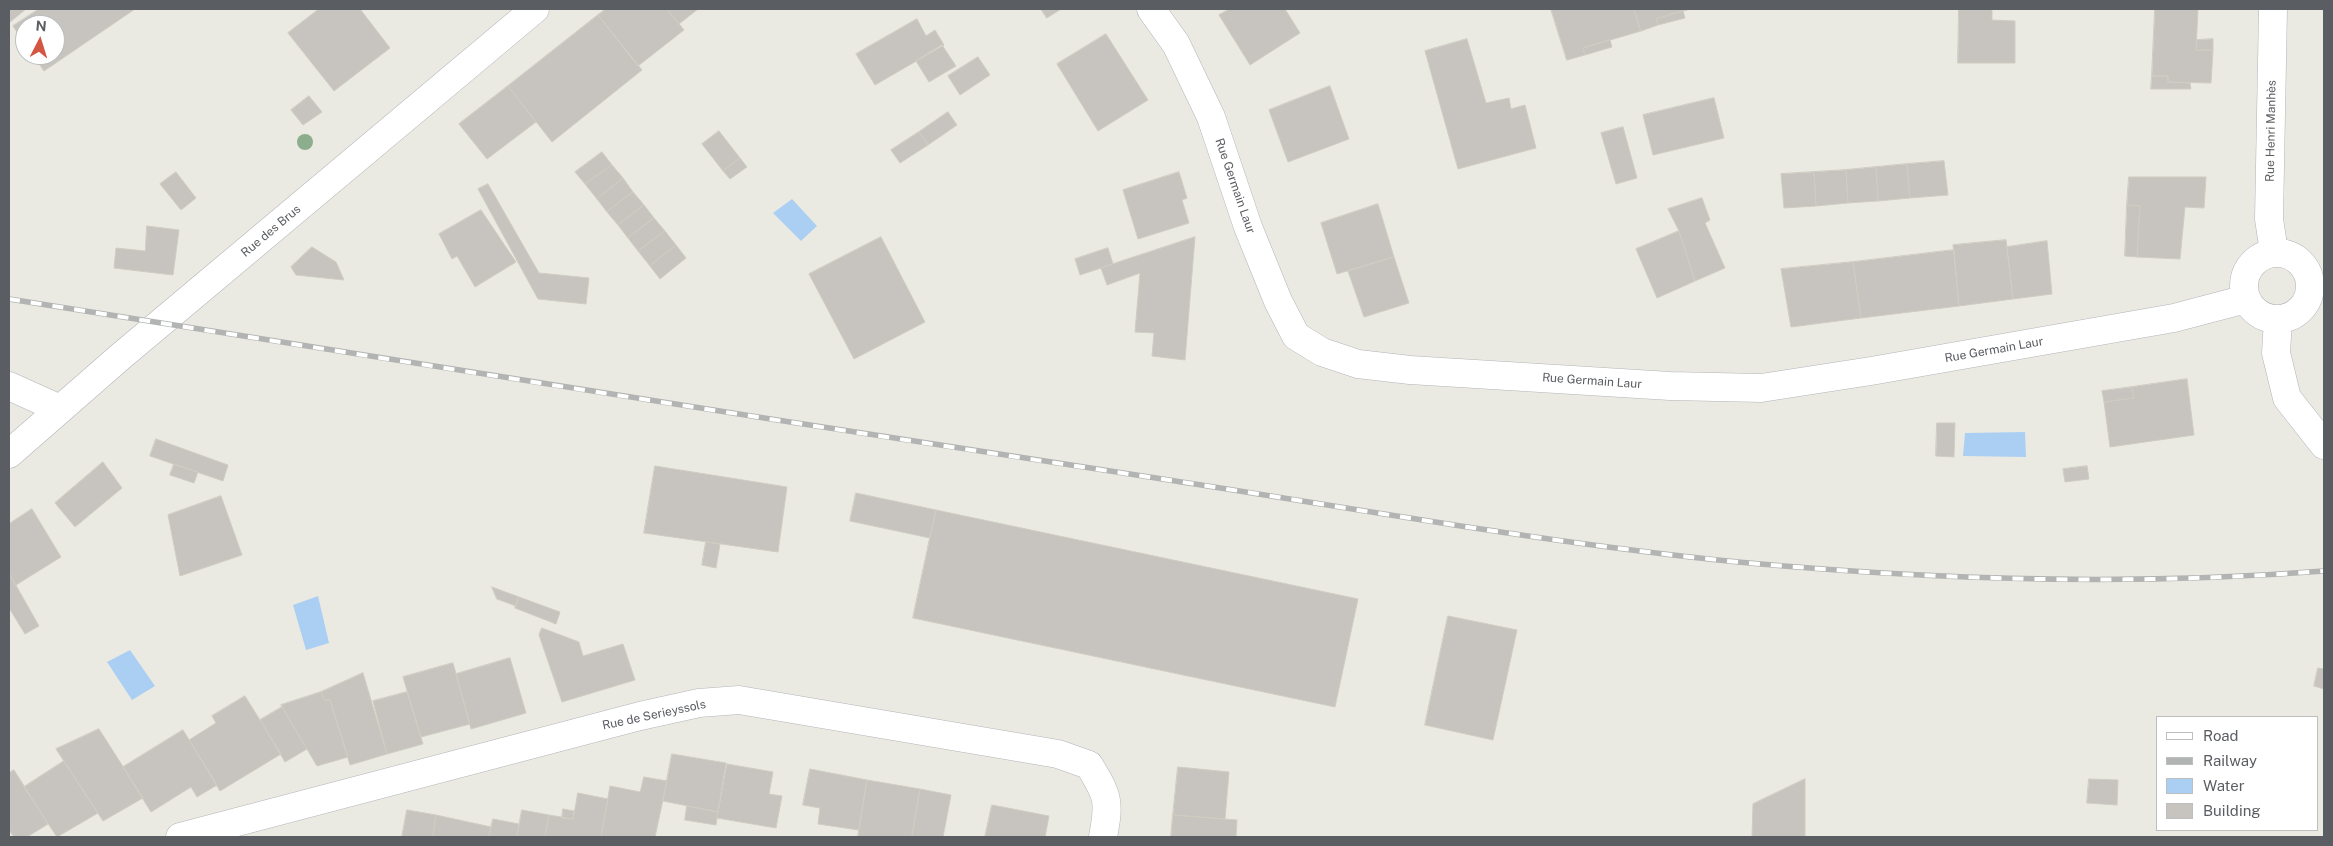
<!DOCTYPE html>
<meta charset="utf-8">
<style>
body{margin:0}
#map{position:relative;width:2333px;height:846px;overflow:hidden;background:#ebeae2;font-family:"Public Sans",sans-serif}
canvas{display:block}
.frame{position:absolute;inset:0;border:10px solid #5a5d61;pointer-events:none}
.legend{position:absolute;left:2156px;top:716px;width:162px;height:115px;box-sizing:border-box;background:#fff;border:1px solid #bdbec0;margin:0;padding:6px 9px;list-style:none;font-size:15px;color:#5a5d61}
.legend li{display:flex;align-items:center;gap:10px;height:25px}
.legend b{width:25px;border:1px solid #bdbec0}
.north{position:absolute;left:15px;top:15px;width:50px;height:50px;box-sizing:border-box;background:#fff;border:1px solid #bdbec0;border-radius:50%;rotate:5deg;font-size:14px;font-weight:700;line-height:20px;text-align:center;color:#5a5d61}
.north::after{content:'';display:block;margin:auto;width:18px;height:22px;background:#d25642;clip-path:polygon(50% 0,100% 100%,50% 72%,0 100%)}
</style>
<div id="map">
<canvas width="2333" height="846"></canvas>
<div class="frame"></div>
<ul class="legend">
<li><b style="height:6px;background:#fff"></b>Road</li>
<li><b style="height:6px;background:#b2b3b3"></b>Railway</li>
<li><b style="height:14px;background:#aacff3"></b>Water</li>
<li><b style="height:14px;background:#c7c4bf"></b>Building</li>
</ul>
<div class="north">N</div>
</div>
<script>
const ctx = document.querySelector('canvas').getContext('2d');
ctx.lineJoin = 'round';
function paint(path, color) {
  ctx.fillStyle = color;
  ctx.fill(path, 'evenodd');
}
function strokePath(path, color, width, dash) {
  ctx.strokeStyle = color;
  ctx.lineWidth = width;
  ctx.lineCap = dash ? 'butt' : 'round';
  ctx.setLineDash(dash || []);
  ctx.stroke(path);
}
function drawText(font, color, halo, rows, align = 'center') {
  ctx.font = font + ' "Public Sans",sans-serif';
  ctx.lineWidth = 4;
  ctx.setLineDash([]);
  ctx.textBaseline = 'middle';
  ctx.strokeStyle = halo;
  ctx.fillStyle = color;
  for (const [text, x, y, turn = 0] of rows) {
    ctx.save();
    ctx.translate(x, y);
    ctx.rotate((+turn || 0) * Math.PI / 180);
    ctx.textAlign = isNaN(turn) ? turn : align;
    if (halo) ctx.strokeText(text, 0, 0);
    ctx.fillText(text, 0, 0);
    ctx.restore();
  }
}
const water = new Path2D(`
 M792,199L817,226L801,241L773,213Z
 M2025,432L2026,457L1963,456L1965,433Z
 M318,596L329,643L306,650L293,605Z
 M130,650L155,686L132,700L107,662Z`);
const building = new Path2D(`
 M9,9H26L9,23Z
 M39,9H135L44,71L33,55H55V25H25V44L13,26Z
 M319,9H360L390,48L334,91L288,33Z
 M606,9H667L684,30L638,66L598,15Z
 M667,9H698L679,24Z
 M1041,9H1061L1047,18Z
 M1230,9H1285L1300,33L1250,65L1219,15Z
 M1551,9H1634L1641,31L1583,48L1585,55L1567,60Z
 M1634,9H1690L1656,19L1658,25L1641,31Z
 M1959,9H1992V20L2015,21V63H1958Z
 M2155,9H2198L2196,50H2213L2211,83L2168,82V76H2152Z
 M1683,11L1685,18L1658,25L1656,19Z
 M598,15L642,70L552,142L508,86Z
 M917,19L926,36L935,30L944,45L875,85L856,54Z
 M1106,34L1148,100L1098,131L1057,64Z
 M1467,39L1486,103L1509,98L1511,109L1525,105L1536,148L1458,169L1425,51Z
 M2213,39V50H2196L2197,40Z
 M1610,40L1612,47L1585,55L1583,48Z
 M942,45L956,66L929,82L916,61Z
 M978,57L990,75L960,95L948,76Z
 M2152,76H2168V82L2190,83L2191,89H2151Z
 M508,86L536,122L487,159L459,124Z
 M1330,86L1349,139L1288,162L1269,110Z
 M309,96L322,112L303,125L291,110Z
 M1714,98L1724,138L1653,155L1643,115Z
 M948,112L957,125L928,145L919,132Z
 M1623,127L1637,178L1616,184L1601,133Z
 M719,131L740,158L723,171L702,144Z
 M919,132L928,145L900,163L891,150Z
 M602,152L612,165L585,184L575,172Z
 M740,158L747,167L730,179L723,171Z
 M1944,161L1948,195L1910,198L1907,164Z
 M1907,164L1910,198L1878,201L1876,167Z
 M612,165L623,178L597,199L585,184Z
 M1876,167L1878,201L1848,203L1846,170Z
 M1846,170L1848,203L1816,206L1814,172Z
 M176,172L196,198L181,210L160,184Z
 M1179,172L1187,198L1182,200L1189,223L1138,239L1123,190Z
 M1814,172L1816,206L1784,208L1781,174Z
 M2129,177H2206L2204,208L2185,207L2180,259L2137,257L2140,206L2127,205Z
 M623,178L633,192L607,212L597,199Z
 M488,184L539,273L589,278L586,304L538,299L478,189Z
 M633,192L644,205L618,225L607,212Z
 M1702,198L1710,220L1705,223L1725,268L1695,281L1679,231L1668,209Z
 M1378,204L1394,257L1337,274L1321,223Z
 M644,205L654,218L628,238L618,225Z
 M2127,205L2140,206L2137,257L2125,256Z
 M481,210L516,262L475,287L457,256L452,259L439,234Z
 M654,218L665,231L638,251L628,238Z
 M147,226L179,230L173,275L114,268L116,248L145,251Z
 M665,231L676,245L650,266L638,251Z
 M1679,231L1695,281L1657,298L1636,249Z
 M881,237L925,322L854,359L809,274Z
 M1195,237L1185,360L1152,356L1154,333L1135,332L1140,273L1107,285L1101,268Z
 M2006,240L2013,299L1959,306L1953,245Z
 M2047,241L2052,294L2013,299L2007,247Z
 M676,245L686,258L660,279L650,266Z
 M312,247L336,262L344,280L296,275L291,267Z
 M1108,248L1113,264L1080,275L1075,259Z
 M1954,250L1959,306L1861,318L1853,262Z
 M1394,257L1409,303L1364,317L1348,271Z
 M1853,262L1861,318L1791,327L1781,269Z
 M2187,379L2194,435L2110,447L2104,402L2134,398L2132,387Z
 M2132,387L2134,398L2104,402L2102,391Z
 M1937,423H1955L1954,457L1936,456Z
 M156,439L228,465L223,481L150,456Z
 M103,462L122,488L75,527L55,503Z
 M174,464L198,472L194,483L170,475Z
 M655,466L787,487L778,552L644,533Z
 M2087,466L2089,479L2065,482L2063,469Z
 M856,493L936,510L930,538L850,521Z
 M221,496L242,555L180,576L168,515Z
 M32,509L61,557L16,585L9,573V524Z
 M936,510L1358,599L1335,707L913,618Z
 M706,542L720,544L716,568L702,565Z
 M9,573L39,626L25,634L9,608Z
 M492,587L519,597L516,606L497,599Z
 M519,597L560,612L556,624L515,608Z
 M1448,616L1517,630L1493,740L1425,725Z
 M542,628L579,642L583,656L623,644L635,680L562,702L539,635Z
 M510,658L526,713L471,729L456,674Z
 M453,663L470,724L421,737L403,677Z
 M2318,668L2324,669V689L2314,686Z
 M363,673L387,754L350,765L330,700H324L321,692Z
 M321,692L324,700H330L348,757L317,766L281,705Z
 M407,692L423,744L387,754L373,701Z
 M245,696L281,754L220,791L189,740L216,723L212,716Z
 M282,707L307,749L285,762L260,720Z
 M99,729L143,798L103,821L56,749Z
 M183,730L217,785L197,797L191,787L151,812L123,767Z
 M672,754L726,763L718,812L663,801Z
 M64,761L98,813L57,837L24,787Z
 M727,764L773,772L769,794L782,796L776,828L717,818Z
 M1178,767L1229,772L1225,819L1173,815Z
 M810,769L867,780L859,830L818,824L820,808L803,805Z
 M14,770L48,824L27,837H14L9,830V773Z
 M644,777L667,781L655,837H601L610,786L640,792Z
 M1805,779V837H1752L1753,804Z
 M2089,779L2118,780L2117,805L2087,803Z
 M867,780L920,789L912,837H858Z
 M920,789L951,795L943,837H912Z
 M578,793L608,799L601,837H545L549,815L573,819Z
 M992,805L1049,816L1045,837H985Z
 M687,806L718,812L716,825L685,820Z
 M563,809L574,811L573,819L562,818Z
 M407,810L436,815L433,837H402Z
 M522,810L549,815L545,837H517Z
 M436,815L491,827L489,837H433Z
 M1173,815L1237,820L1236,837H1171Z
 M493,819L519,824L517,837H489Z`);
const street = new Path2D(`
 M1151,9L1176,44L1211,117L1248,227L1278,301L1296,336L1322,352L1358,364L1410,370L1670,386L1761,388L1871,371L2174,318L2246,299
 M2273,9L2269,219L2274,252
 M2244 286a33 33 0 1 1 66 0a33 33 0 1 1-66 0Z
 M2278,319L2276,353L2287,398L2324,445
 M9,386L60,409
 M9,454L120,357L535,9
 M180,837L640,716L699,703L739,700L1058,754L1089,765C1108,796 1110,801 1103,837`);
const rail = new Path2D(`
 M9,299C395,360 782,422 1169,480C1358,509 1547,543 1738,562C1933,580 2129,586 2324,571`);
const trees = [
 [305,142]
];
const streetNames = [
 ["Rue Henri Manhès",2271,131,-89],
 ["Rue Germain Laur",1235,186,71],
 ["Rue des Brus",271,231,-40],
 ["Rue Germain Laur",1994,350,-10],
 ["Rue Germain Laur",1592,381,4],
 ["Rue de Serieyssols",654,715,-12]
];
paint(water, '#aacff3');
paint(building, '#c7c4bf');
strokePath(building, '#cfccc1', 1);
strokePath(street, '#b2b4b8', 29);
strokePath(street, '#fff', 28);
strokePath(rail, '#b2b3b3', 5.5);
strokePath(rail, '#fff', 4, [11]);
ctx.fillStyle = '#8cae8c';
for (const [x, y] of trees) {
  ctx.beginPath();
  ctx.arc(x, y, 8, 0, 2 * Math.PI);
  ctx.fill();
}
drawText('12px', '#5a5d61', '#fff', streetNames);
</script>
